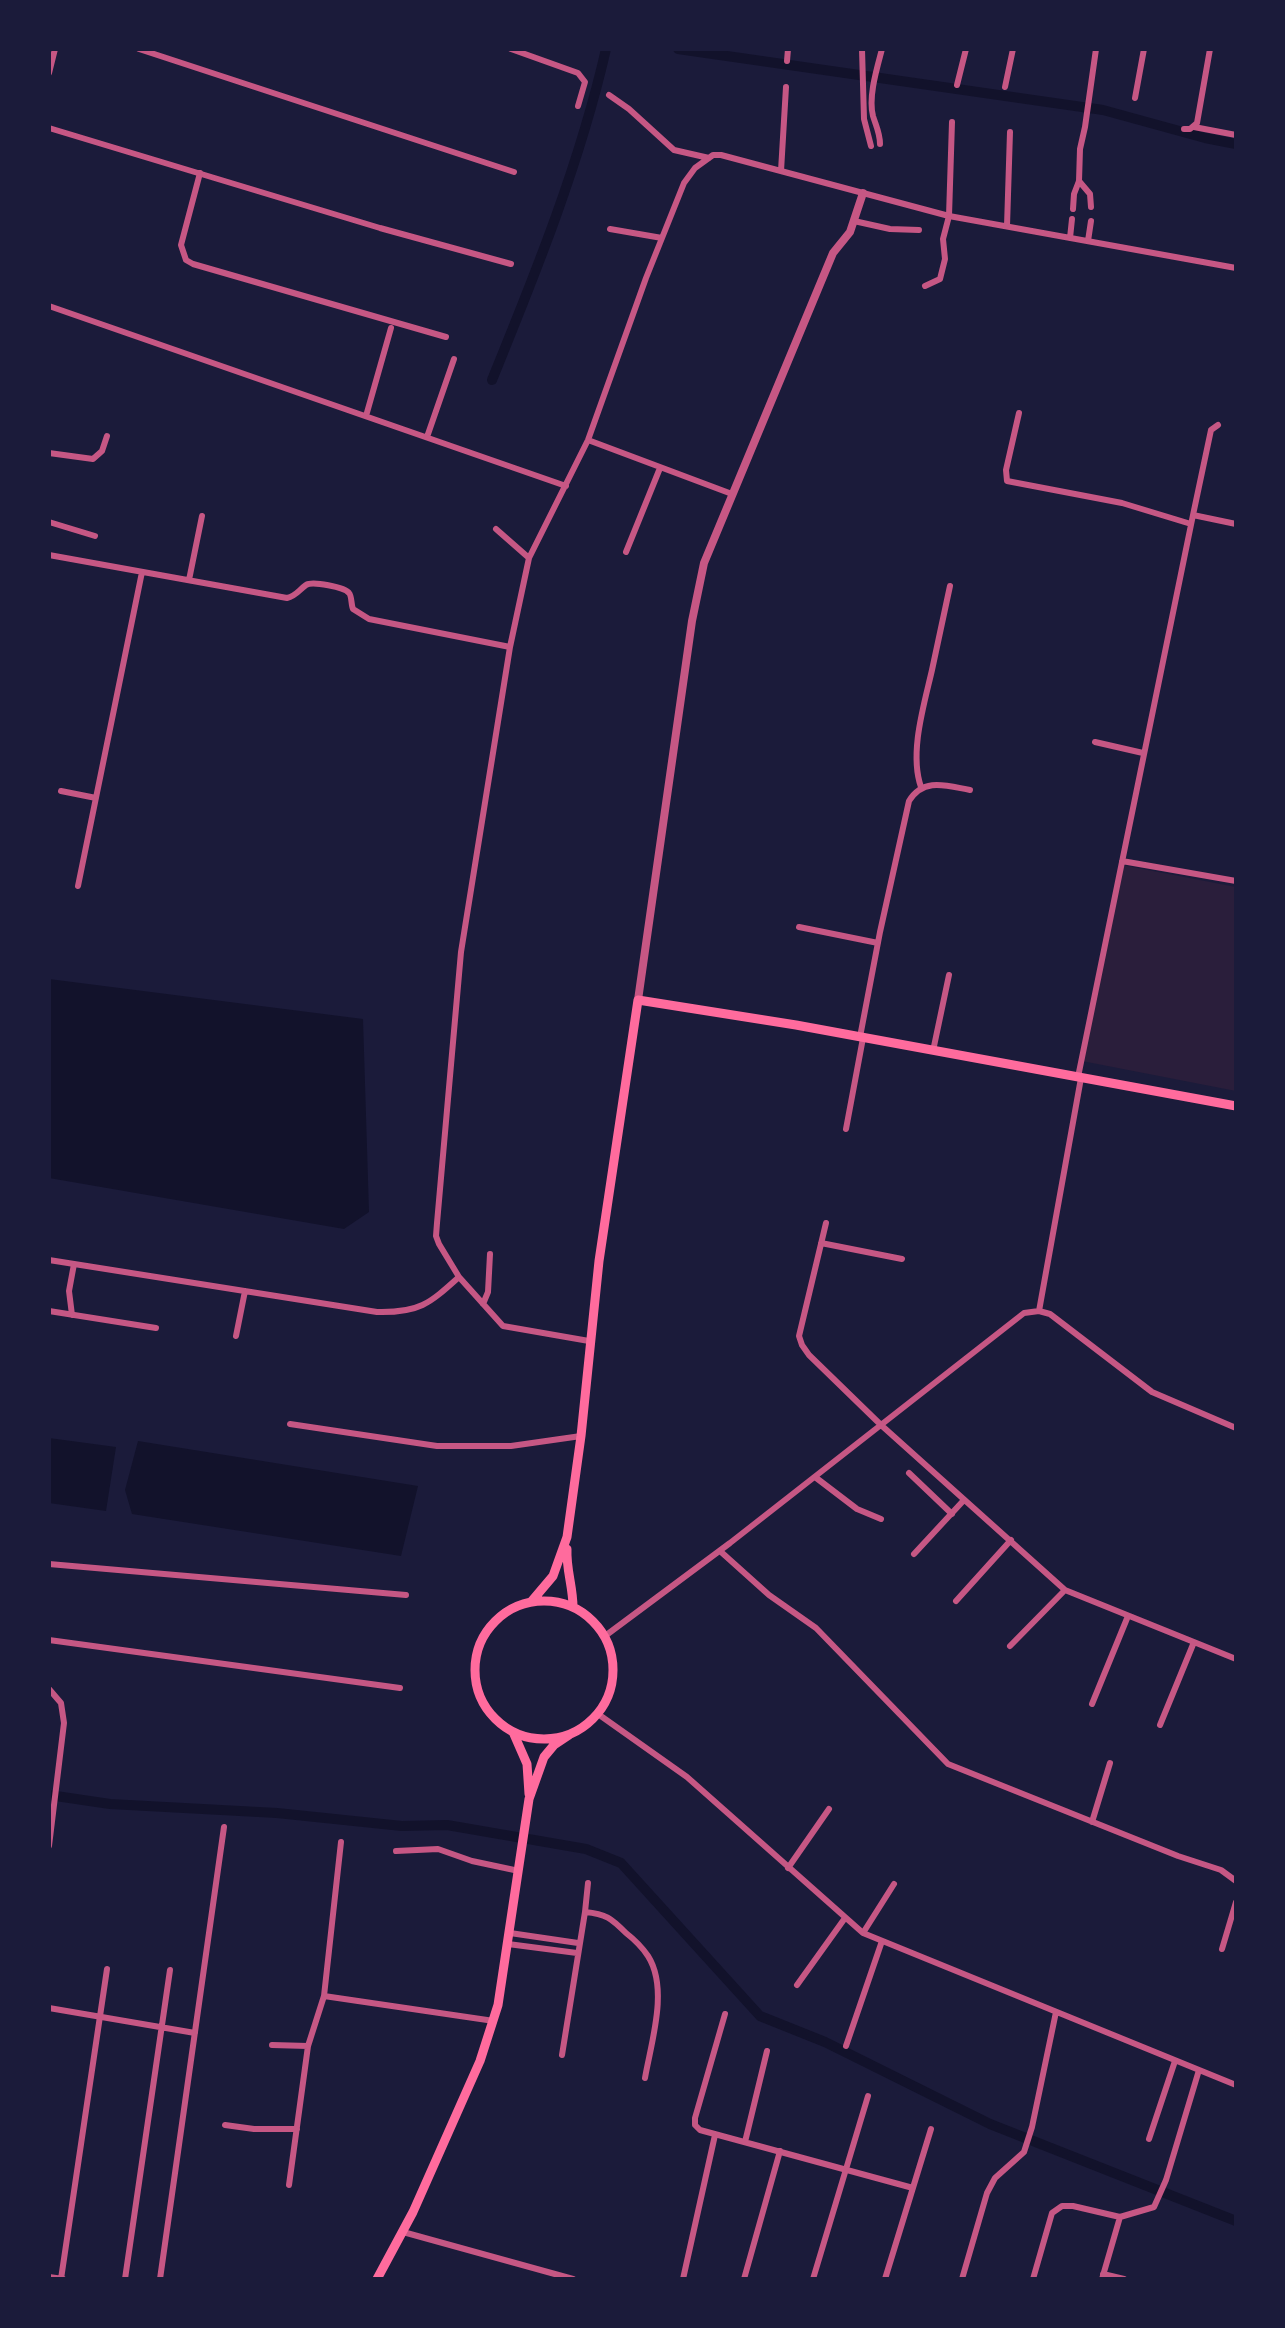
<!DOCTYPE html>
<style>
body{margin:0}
#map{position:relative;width:1285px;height:2328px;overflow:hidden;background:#1b1b3a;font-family:Helvetica,sans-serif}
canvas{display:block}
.frame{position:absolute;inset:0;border:51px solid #1b1b3a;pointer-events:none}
</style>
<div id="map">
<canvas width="1285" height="2328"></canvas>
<div class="frame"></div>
</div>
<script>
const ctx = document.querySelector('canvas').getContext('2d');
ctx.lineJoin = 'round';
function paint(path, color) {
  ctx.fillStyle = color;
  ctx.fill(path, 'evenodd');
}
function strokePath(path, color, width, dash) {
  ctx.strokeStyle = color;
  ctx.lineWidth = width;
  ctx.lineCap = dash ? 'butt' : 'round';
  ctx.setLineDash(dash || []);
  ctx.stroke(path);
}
const green = new Path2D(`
 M1122,865L1236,887V1091L1082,1061Z`);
const water = new Path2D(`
 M49,979L363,1019L369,1212L344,1229L49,1178Z
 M49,1438L116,1447L106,1511L49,1503Z
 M138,1441L418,1486L401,1556L132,1514L125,1490Z`);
const canal = new Path2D(`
 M678,49L1103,110L1205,138L1236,144
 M492,380C536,272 580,163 606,49
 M49,1795L110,1804L277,1813L402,1826L447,1825L586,1849L621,1863L760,2016L825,2042L990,2124L1236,2221`);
const minor = new Path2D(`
 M139,49L514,172
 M511,49L578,73L585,82L578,106
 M862,49L864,119L871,146
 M787,61L788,49
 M49,73L55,49
 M957,85L966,49
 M1005,87L1013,49
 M609,95L629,109L674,150L709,158
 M1135,98L1144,49
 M1194,127L1236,135
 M49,128L380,228L511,264
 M1184,129H1190L1197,123L1210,49
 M880,144C880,133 876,126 873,116C868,97 877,68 882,49
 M781,171L786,87
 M200,173L181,245L186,260L193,264L446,337
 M1079,181L1090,194L1091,207
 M1073,209L1074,194L1079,181L1080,149L1085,127L1096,49
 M854,221L890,229L919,230
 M1007,226L1010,132
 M610,229L662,238
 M1070,238L1072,219
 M1088,241L1091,221
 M925,286L940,279L945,259L943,239L949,216L952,122
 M49,306L566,486
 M1019,413L1006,470L1007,481L1122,503L1191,524
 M366,416L391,328
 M427,437L454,359
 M588,440L732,494
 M49,453L93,459L102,451L107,436
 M1193,515L1211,430L1218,425
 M49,522L95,536
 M496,529L529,558
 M626,552L660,468
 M49,555L287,598C296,596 299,590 306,585C312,581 345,587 349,593C352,596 351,605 353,609L369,619L510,647
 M189,580L202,516
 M1095,742L1143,753
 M921,787C909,753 924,705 932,670C938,642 944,614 950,586
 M61,791L96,798
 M1122,861L1236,881
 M78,886L142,572
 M799,927L878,943
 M860,1037L880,932L909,801C924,777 947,786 970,790
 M933,1051L949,975
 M1078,1077L1193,515L1236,524
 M846,1129L863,1038
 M826,1223L799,1336L802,1345L809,1355L881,1425L1065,1590L1236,1659
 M821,1243L902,1259
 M49,1260L377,1312C419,1313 429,1304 459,1277
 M483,1304L488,1292L490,1254
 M49,1311L156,1328
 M1039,1311L1081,1078
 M72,1315L69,1291L74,1264
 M236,1336L245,1291
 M589,1341L503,1326L459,1277L439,1244L436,1236L437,1223L461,952L510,647L529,558L588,440L646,278L684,183L695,168L713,155H721L949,216L1236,268
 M290,1424L437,1446H511L581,1436
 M909,1473L952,1514
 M815,1477L857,1509L881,1519
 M720,1551L769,1595L816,1628L948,1764L1178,1856L1221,1870L1236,1881
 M914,1554L964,1500
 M49,1564L406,1595
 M956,1601L1011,1540
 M605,1636L730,1543L1024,1313L1039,1311L1050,1314L1152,1392L1236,1428
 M49,1640L400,1688
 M1010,1646L1065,1590
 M49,1689L61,1703L64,1723L49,1846
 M1092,1704L1128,1616
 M598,1714L687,1777L863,1933L1236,2085
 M1160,1725L1194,1642
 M1092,1822L1110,1763
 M396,1851L438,1849L472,1861L519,1871
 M788,1868L829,1809
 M585,1912L588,1883
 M510,1933L578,1943
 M863,1933L894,1884
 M508,1944L577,1953
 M1222,1949L1236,1902
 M797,1985L845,1918
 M324,1996L494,2021
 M49,2008L195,2033
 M725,2014L695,2118V2125L700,2130L913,2188
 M272,2045L308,2046
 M846,2046L882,1941
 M562,2055L585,1912C606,1914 611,1918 626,1933C635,1940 642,1947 648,1956C669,1989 651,2043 645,2078
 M225,2125L254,2129H297
 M1149,2139L1175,2061
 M745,2142L767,2051
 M289,2185L308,2046L324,1996L341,1842
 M403,2232L573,2279
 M1103,2274L1124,2279
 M49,2277L63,2279
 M61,2279L107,1969
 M125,2279L170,1970
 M160,2279L224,1827
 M683,2279L715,2135
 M744,2279L780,2151
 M813,2279L868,2096
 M885,2279L931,2129
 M962,2279L987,2193L995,2178L1024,2152L1032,2127L1056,2012
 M1033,2279L1052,2213L1062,2206H1073L1120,2217L1154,2207L1166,2180L1199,2070
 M1102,2279L1120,2217`);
const tertiary = new Path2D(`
 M638,1000L692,621L704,563L833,253L850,232L863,193`);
const secondary = new Path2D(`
 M567,1549C566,1569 573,1587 573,1607
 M475 1670a69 69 0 1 1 138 0a69 69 0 1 1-138 0Z
 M531,1602L553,1576L567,1537L581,1436L599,1261L638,1000L796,1025L1236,1106
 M513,1732L527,1764L529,1794
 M377,2279L413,2212L480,2061L498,2005L529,1799L544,1757L554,1745L569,1735`);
paint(green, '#2a1e3b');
paint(water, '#12122b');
strokePath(canal, '#12122b', 10);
strokePath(minor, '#c65784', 6);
strokePath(tertiary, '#c65784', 8);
strokePath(secondary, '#ff6b9d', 9);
</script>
